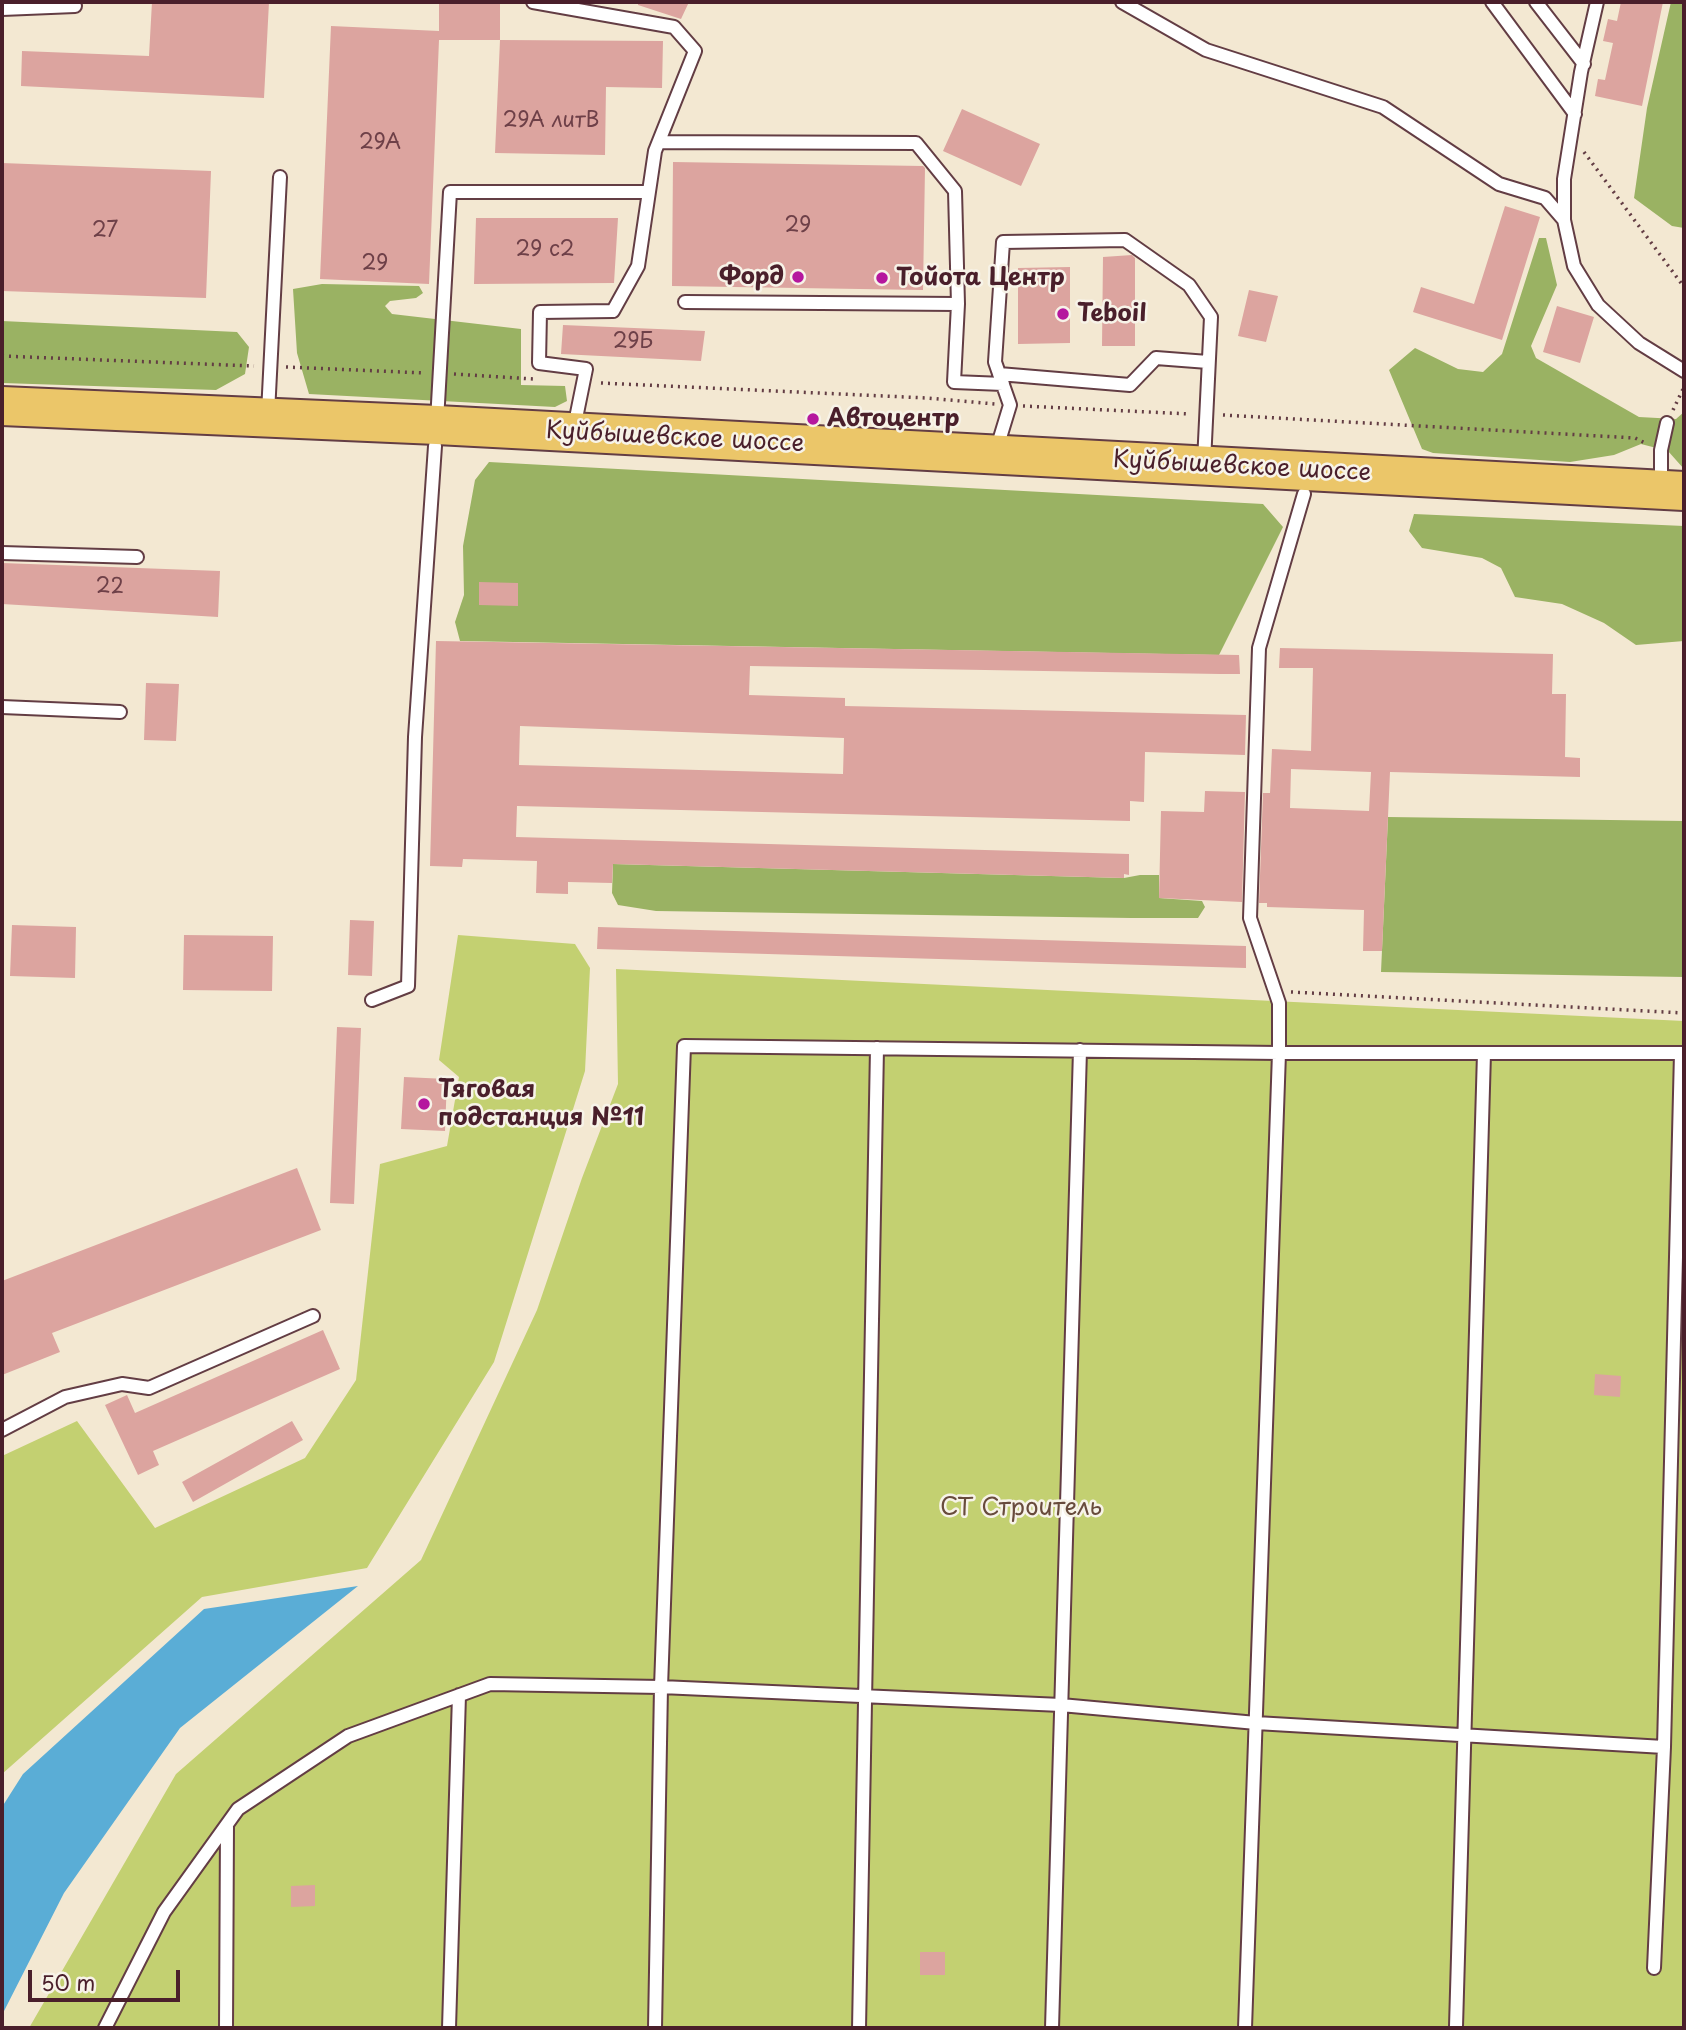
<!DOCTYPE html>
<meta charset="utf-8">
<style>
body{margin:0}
#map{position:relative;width:1686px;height:2030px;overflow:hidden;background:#f3e8d2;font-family:"Playpen Sans",sans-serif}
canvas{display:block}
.frame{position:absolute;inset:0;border:4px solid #4a1f2b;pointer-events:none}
.scale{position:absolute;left:28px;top:1970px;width:152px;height:32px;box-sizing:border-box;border:4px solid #4a1f2b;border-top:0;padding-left:9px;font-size:21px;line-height:24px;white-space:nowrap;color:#4a1f2b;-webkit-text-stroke:5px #f7f3e8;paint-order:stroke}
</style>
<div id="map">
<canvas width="1686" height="2030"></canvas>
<div class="frame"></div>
<div class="scale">50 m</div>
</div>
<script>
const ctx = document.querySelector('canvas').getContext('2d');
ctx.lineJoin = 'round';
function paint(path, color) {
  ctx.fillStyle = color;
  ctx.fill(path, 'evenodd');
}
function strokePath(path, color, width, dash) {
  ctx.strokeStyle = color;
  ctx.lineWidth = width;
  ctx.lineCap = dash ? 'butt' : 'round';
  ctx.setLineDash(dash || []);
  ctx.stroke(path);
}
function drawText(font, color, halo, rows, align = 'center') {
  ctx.font = font + ' "Playpen Sans",sans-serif';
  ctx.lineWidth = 5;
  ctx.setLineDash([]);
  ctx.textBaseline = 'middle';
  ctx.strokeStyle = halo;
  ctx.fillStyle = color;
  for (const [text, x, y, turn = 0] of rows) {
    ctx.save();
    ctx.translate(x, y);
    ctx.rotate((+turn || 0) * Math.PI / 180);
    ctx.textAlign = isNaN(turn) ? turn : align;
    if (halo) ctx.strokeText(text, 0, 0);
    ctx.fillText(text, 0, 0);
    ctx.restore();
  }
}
const green = new Path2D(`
 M458,935L575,944L590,968L585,1071L494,1362L367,1568L202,1597L2,1774V1456L77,1421L155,1528L305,1458L356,1380L380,1164L447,1146L459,1077L439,1060Z
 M616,969L1684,1021V2028H29L176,1774L421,1560L537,1310L582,1178L618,1084Z`);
const forest = new Path2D(`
 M1671,2H1684V228L1672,226L1634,198L1647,108Z
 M1539,238H1546L1557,285L1531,346L1536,358L1639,417L1676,419L1684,412V469L1668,451L1641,444L1614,455L1570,462L1433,453L1422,449L1389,370L1415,348L1458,369L1483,372L1502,354Z
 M322,284L419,286L423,293L416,298L390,301L385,306L392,314L521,329V385L565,386L567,401L555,407L309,394L297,353L293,289Z
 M2,321L237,332L249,347L245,374L216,390L2,383Z
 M489,462L1263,504L1283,527L1219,655L460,641L455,622L464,595L463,546L475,480Z
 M1414,514L1684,526V641L1636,645L1604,623L1562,604L1515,597L1501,568L1482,558L1422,548L1409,531Z
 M1388,817L1684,821V977L1381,972Z
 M613,864L1124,878L1140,875H1159V898L1202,901L1205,907L1198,918H1131L656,911L618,905L612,893Z`);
const water = new Path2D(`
 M358,1586L180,1728L64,1893L2,2015V1807L23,1774L204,1609Z`);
const building = new Path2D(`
 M152,2H269L264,98L21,86L22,51L149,56Z
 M439,2H500V40H439L429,284L320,279L331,26L439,31Z
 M638,2H689L681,19L638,5Z
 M1621,2H1663L1642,106L1595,96L1598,79L1605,80L1613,43L1603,41L1608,19L1617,21Z
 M500,40L663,41L662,88L606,87L605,155L495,153Z
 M962,109L1040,144L1021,186L943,151Z
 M673,162L923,166L925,168L923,290L672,286Z
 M2,163L211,171L206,298L2,291Z
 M1505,206L1540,217L1502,340L1413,312L1421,287L1474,304Z
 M476,218H618L614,283L474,284Z
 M1132,255L1135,258V346H1102L1103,257Z
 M1070,267V343L1018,344V268Z
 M1249,290L1278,296L1266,342L1238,336Z
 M1557,306L1594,317L1580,363L1543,352Z
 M563,325L705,331L701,361L561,354Z
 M2,563L220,571L218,617L2,604Z
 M479,582L518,583V606L479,605Z
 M436,641L1239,655L1240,674H1220L750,666L749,695L845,698V706L1246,715L1245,755L1145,752L1144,802L1130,801V821L517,806L516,837L1129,854V875L1124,874V878L613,864L612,883L568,882V894L536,893L537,861L463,859L462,867L430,866ZM520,726L844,738L843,774L519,765Z
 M1280,648L1553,654L1552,694H1566L1565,757L1580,758V777L1390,772L1382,951H1363L1364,910L1267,907V903H1259L1263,793H1270L1272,749L1311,751L1313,668H1279ZM1291,769L1371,772L1369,811L1290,808Z
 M146,683L179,684L176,741L144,740Z
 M1205,791L1245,792L1242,902L1159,898L1161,811L1204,812Z
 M350,920L374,921L372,976L348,975Z
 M12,925L76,927L75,978L10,976Z
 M598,927L1246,946V968L597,949Z
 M184,935L273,936L272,991L183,990Z
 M337,1027L361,1028L354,1204L330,1203Z
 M404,1077L447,1079L445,1131L401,1129Z
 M297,1168L321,1230L52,1333L60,1352L2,1375V1281Z
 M323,1330L340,1369L153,1451L159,1465L138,1475L105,1405L127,1395L135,1413Z
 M1595,1374L1621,1376L1620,1397L1594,1395Z
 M292,1421L303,1440L193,1502L182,1482Z
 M315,1885V1906L291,1907V1886Z
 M920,1952H945V1975H920Z`);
const path = new Path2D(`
 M1584,152L1684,287
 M2,356L254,366
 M286,367L425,373
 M454,374L533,379
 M601,383L927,398L995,404
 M1023,406L1190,414
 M1673,410L1684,387
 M1223,415L1635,438L1647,444
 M1291,992L1684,1013`);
const lane = new Path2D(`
 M2,2V9L75,6
 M533,2L674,27L695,51L655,151L638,266L613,311L540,312L539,363L586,369L574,428
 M1122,2L1206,50L1383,107L1499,184L1545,198L1564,220
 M1492,2L1575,114
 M1536,2L1584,64
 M1597,2L1581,72L1564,179V220L1574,266L1598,305L1639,343L1684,371
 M659,142L916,143L955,191L958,304
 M685,302L958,304L954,382L1003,384
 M999,374L1130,385L1156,358L1208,362
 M268,413L280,177
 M437,421L450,192H649
 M996,451L1010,405L995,362L1003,242L1125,240L1189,285L1211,317L1204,462
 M1661,486V450L1667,423
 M2,553L137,557
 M2,707L120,712
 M372,1000L408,986L415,737L435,446
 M2,1430L65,1397L122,1384L149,1388L313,1316
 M1654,1968L1664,1747L1681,1053
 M1456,2026L1484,1053
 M105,2028L164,1912L238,1809L348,1736L490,1684L661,1687L684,1046L1279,1053H1684
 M226,2028L227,1825
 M449,2028L459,1695
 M655,2028L661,1687L1061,1705L1256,1723L1664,1747
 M859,2028L877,1048
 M1052,2028L1080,1050
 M1245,2028L1279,1053V1003L1250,918L1259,648L1304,494`);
const primary = new Path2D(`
 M2,406L437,425L1684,491`);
const markers = [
 [798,277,7,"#b5179e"],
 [882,278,7,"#b5179e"],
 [1063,314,7,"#b5179e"],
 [813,419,7,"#b5179e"],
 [424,1104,7,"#b5179e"]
];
const numberNames = [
 ["29А литВ",551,121],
 ["29А",380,143],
 ["29",798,226],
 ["27",105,231],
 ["29 с2",545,250],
 ["29",375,264],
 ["29Б",633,342],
 ["22",110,587]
];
const poiNames = [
 ["Форд",784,277,"right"],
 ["Тойота Центр",896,278],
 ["Teboil",1077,314],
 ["Автоцентр",827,419],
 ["Тяговая",438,1090],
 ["подстанция №11",438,1118]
];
const streetNames = [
 ["Куйбышевское шоссе",675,438,3],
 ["Куйбышевское шоссе",1242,467,3]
];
const parkNames = [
 ["СТ Строитель",1021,1508]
];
paint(green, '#c3d071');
paint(forest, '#9ab263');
paint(water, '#5aadd6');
paint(building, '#dca49f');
strokePath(lane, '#633d44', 16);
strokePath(primary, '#633d44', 42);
strokePath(path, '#633d44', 3.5, [2, 5]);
strokePath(lane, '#fff', 12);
strokePath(primary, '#ebc669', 38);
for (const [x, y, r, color] of markers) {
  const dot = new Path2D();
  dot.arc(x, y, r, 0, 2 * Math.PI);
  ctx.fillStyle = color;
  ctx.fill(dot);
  strokePath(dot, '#f7f3e8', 2.5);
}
drawText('21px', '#6e4048', null, numberNames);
drawText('bold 24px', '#4a1f2b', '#f7f3e8', poiNames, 'left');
drawText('24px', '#4a1f2b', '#f7f3e8', streetNames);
drawText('24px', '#684b3c', '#f7f3e8', parkNames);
</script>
